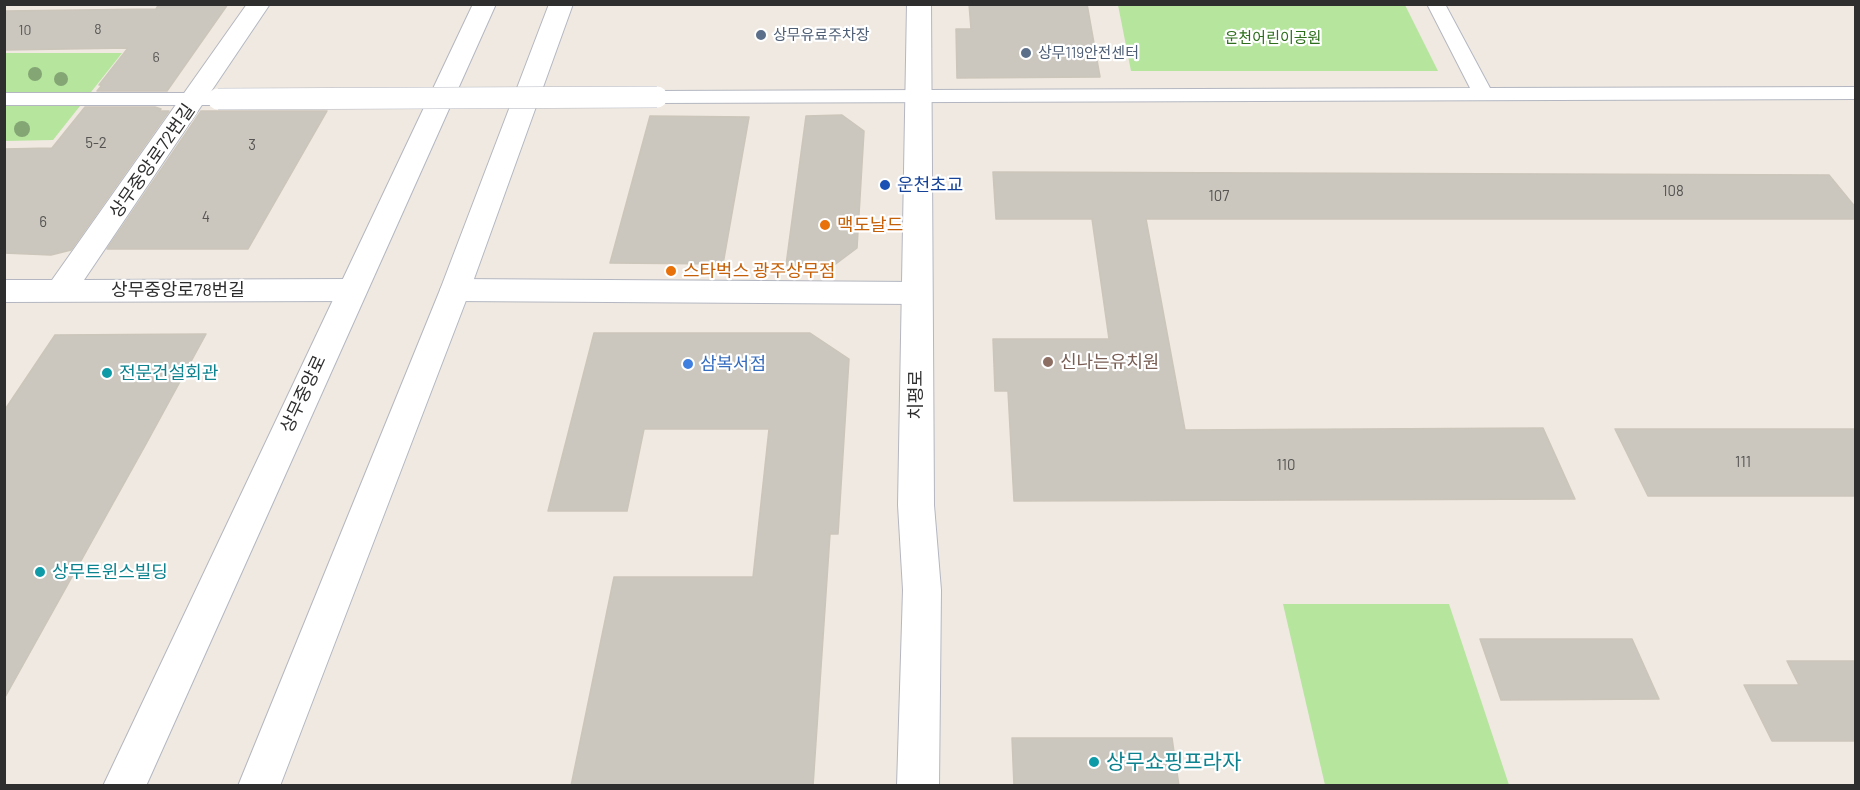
<!DOCTYPE html>
<meta charset="utf-8">
<style>
body{margin:0}
#map{position:relative;width:1860px;height:790px;overflow:hidden;background:#efe9e1;font-family:Barlow,sans-serif}
canvas{display:block}
.frame{position:absolute;inset:0;border:6px solid #2e2e2e;pointer-events:none}
</style>
<div id="map">
<canvas width="1860" height="790"></canvas>
<div class="frame"></div>
</div>
<script>
const ctx = document.querySelector('canvas').getContext('2d');
ctx.lineJoin = 'round';
function paint(path, color) {
  ctx.fillStyle = color;
  ctx.fill(path, 'evenodd');
}
function strokePath(path, color, width, dash) {
  ctx.strokeStyle = color;
  ctx.lineWidth = width;
  ctx.lineCap = dash ? 'butt' : 'round';
  ctx.setLineDash(dash || []);
  ctx.stroke(path);
}
function drawText(font, color, halo, rows, align = 'center') {
  ctx.font = font + ' Barlow,"Noto Sans KR",sans-serif';
  ctx.lineWidth = 4.5;
  ctx.setLineDash([]);
  ctx.textBaseline = 'middle';
  ctx.strokeStyle = halo;
  ctx.fillStyle = color;
  for (const [text, x, y, turn = 0] of rows) {
    ctx.save();
    ctx.translate(x, y);
    ctx.rotate((+turn || 0) * Math.PI / 180);
    ctx.textAlign = isNaN(turn) ? turn : align;
    if (halo) ctx.strokeText(text, 0, 0);
    ctx.fillText(text, 0, 0);
    ctx.restore();
  }
}
const green = new Path2D(`
 M1118,5H1405L1438,71H1131Z
 M4,53H122L53,140L5,141Z
 M1283,604H1449L1509,785H1325Z`);
const building = new Path2D(`
 M159,4H228L167,91H97L102,85H99L128,48L4,50V11L156,9Z
 M969,4H1087L1100,77L957,78L956,29H971Z
 M85,107H155L161,109L159,111H169L71,250L51,255L4,253V149L52,148Z
 M201,111H327L248,249H107Z
 M842,115L864,131L857,248L833,266L786,265L806,116Z
 M650,116L749,117L723,264L610,263Z
 M993,172L1829,175L1856,208V219H1146L1185,430L1543,428L1575,499L1014,501L1008,391H995L993,339H1109L1092,219H996Z
 M594,333H810L849,359L838,534H830L813,786H571L614,577H753L769,429H644L627,511H548Z
 M206,334L146,444L4,699V411L55,335Z
 M1615,429H1856V496H1648Z
 M1480,639H1632L1659,699L1501,700Z
 M1787,661H1856V741H1772L1744,685H1799Z
 M1012,738H1172L1179,786H1014Z`);
const pedestrian = new Path2D(`
 M1427,4H1445L1490,88L1856,87V99L657,103L650,101L647,97L650,93L657,91L1470,88Z
 M4,93H214L221,95L224,99L221,103L214,105H4Z`);
const minor = new Path2D(`
 M247,4H270L84,280L351,279L362,282L366,290L362,298L351,301L4,302V280H52Z
 M455,279L916,282L927,285L931,293L927,301L916,304L455,301L444,298L440,290L444,282Z`);
const tertiary = new Path2D(`
 M473,4H496L146,786H103Z
 M549,4H573L470,290L280,786H238L440,290Z
 M907,4H931L934,505L941,590L939,786H897L903,590L898,505Z`);
const pedestrianBridge = new Path2D(`
 M218,99L657,97`);
const trees = [
 [35,74,7],
 [61,79,7],
 [22,129,8]
];
const markers = [
 [761,35,6,"#5c6f8a"],
 [1026,53,6,"#5c6f8a"],
 [885,185,6,"#1a4fb4"],
 [825,225,6,"#e8710a"],
 [671,271,6,"#e8710a"],
 [1048,362,6,"#8d6e63"],
 [688,364,6,"#3f7fe0"],
 [107,373,6,"#0f9aa8"],
 [40,572,6,"#0f9aa8"],
 [1094,762,6,"#0f9aa8"]
];
const farNumbernames = [
 ["8",98,29],
 ["10",25,30],
 ["6",156,57]
];
const farServicenames = [
 ["상무유료주차장",773,35],
 ["상무119안전센터",1038,53]
];
const farParknames = [
 ["운천어린이공원",1273,38]
];
const numberNames = [
 ["5-2",96,143],
 ["3",252,145],
 ["108",1673,191],
 ["107",1219,196],
 ["4",206,217],
 ["6",43,222],
 ["111",1743,462],
 ["110",1286,465]
];
const streetNames = [
 ["상무중앙로72번길",152,161,-55],
 ["상무중앙로78번길",178,290],
 ["상무중앙로",303,394,-65],
 ["치평로",916,395,-90]
];
const transitNames = [
 ["운천초교",897,185]
];
const foodNames = [
 ["맥도날드",837,225],
 ["스타벅스 광주상무점",683,271]
];
const educationNames = [
 ["신나는유치원",1060,362]
];
const shopNames = [
 ["삼복서점",700,364]
];
const cultureNames = [
 ["전문건설회관",119,373],
 ["상무트윈스빌딩",52,572]
];
const nearCulturenames = [
 ["상무쇼핑프라자",1106,762]
];
paint(green, '#b6e59e');
paint(building, '#cbc7bf');
strokePath(building, '#cbc5ba', 1.5);
strokePath(pedestrian, '#b4b7c1', 2);
strokePath(minor, '#b4b7c1', 2);
strokePath(tertiary, '#b4b7c1', 2);
paint(pedestrian, '#fff');
paint(minor, '#fff');
paint(tertiary, '#fff');
strokePath(pedestrianBridge, '#b4b7c1', 22, []);
strokePath(pedestrianBridge, '#fff', 21);
ctx.fillStyle = '#84a574';
for (const [x, y, r] of trees) {
  ctx.beginPath();
  ctx.arc(x, y, r, 0, 2 * Math.PI);
  ctx.fill();
}
for (const [x, y, r, color] of markers) {
  const dot = new Path2D();
  dot.arc(x, y, r, 0, 2 * Math.PI);
  ctx.fillStyle = color;
  ctx.fill(dot);
  strokePath(dot, '#fff', 2);
}
drawText('14px', '#555452', null, farNumbernames);
drawText('15px', '#4e5e75', '#fff', farServicenames, 'left');
drawText('15px', '#2c6e1b', '#fff', farParknames);
drawText('15px', '#555452', null, numberNames);
drawText('18px', '#2e2e2e', '#fff', streetNames);
drawText('18px', '#164399', '#fff', transitNames, 'left');
drawText('18px', '#c56008', '#fff', foodNames, 'left');
drawText('18px', '#785e54', '#fff', educationNames, 'left');
drawText('18px', '#366cbe', '#fff', shopNames, 'left');
drawText('18px', '#0d838f', '#fff', cultureNames, 'left');
drawText('21px', '#0d838f', '#fff', nearCulturenames, 'left');
</script>
